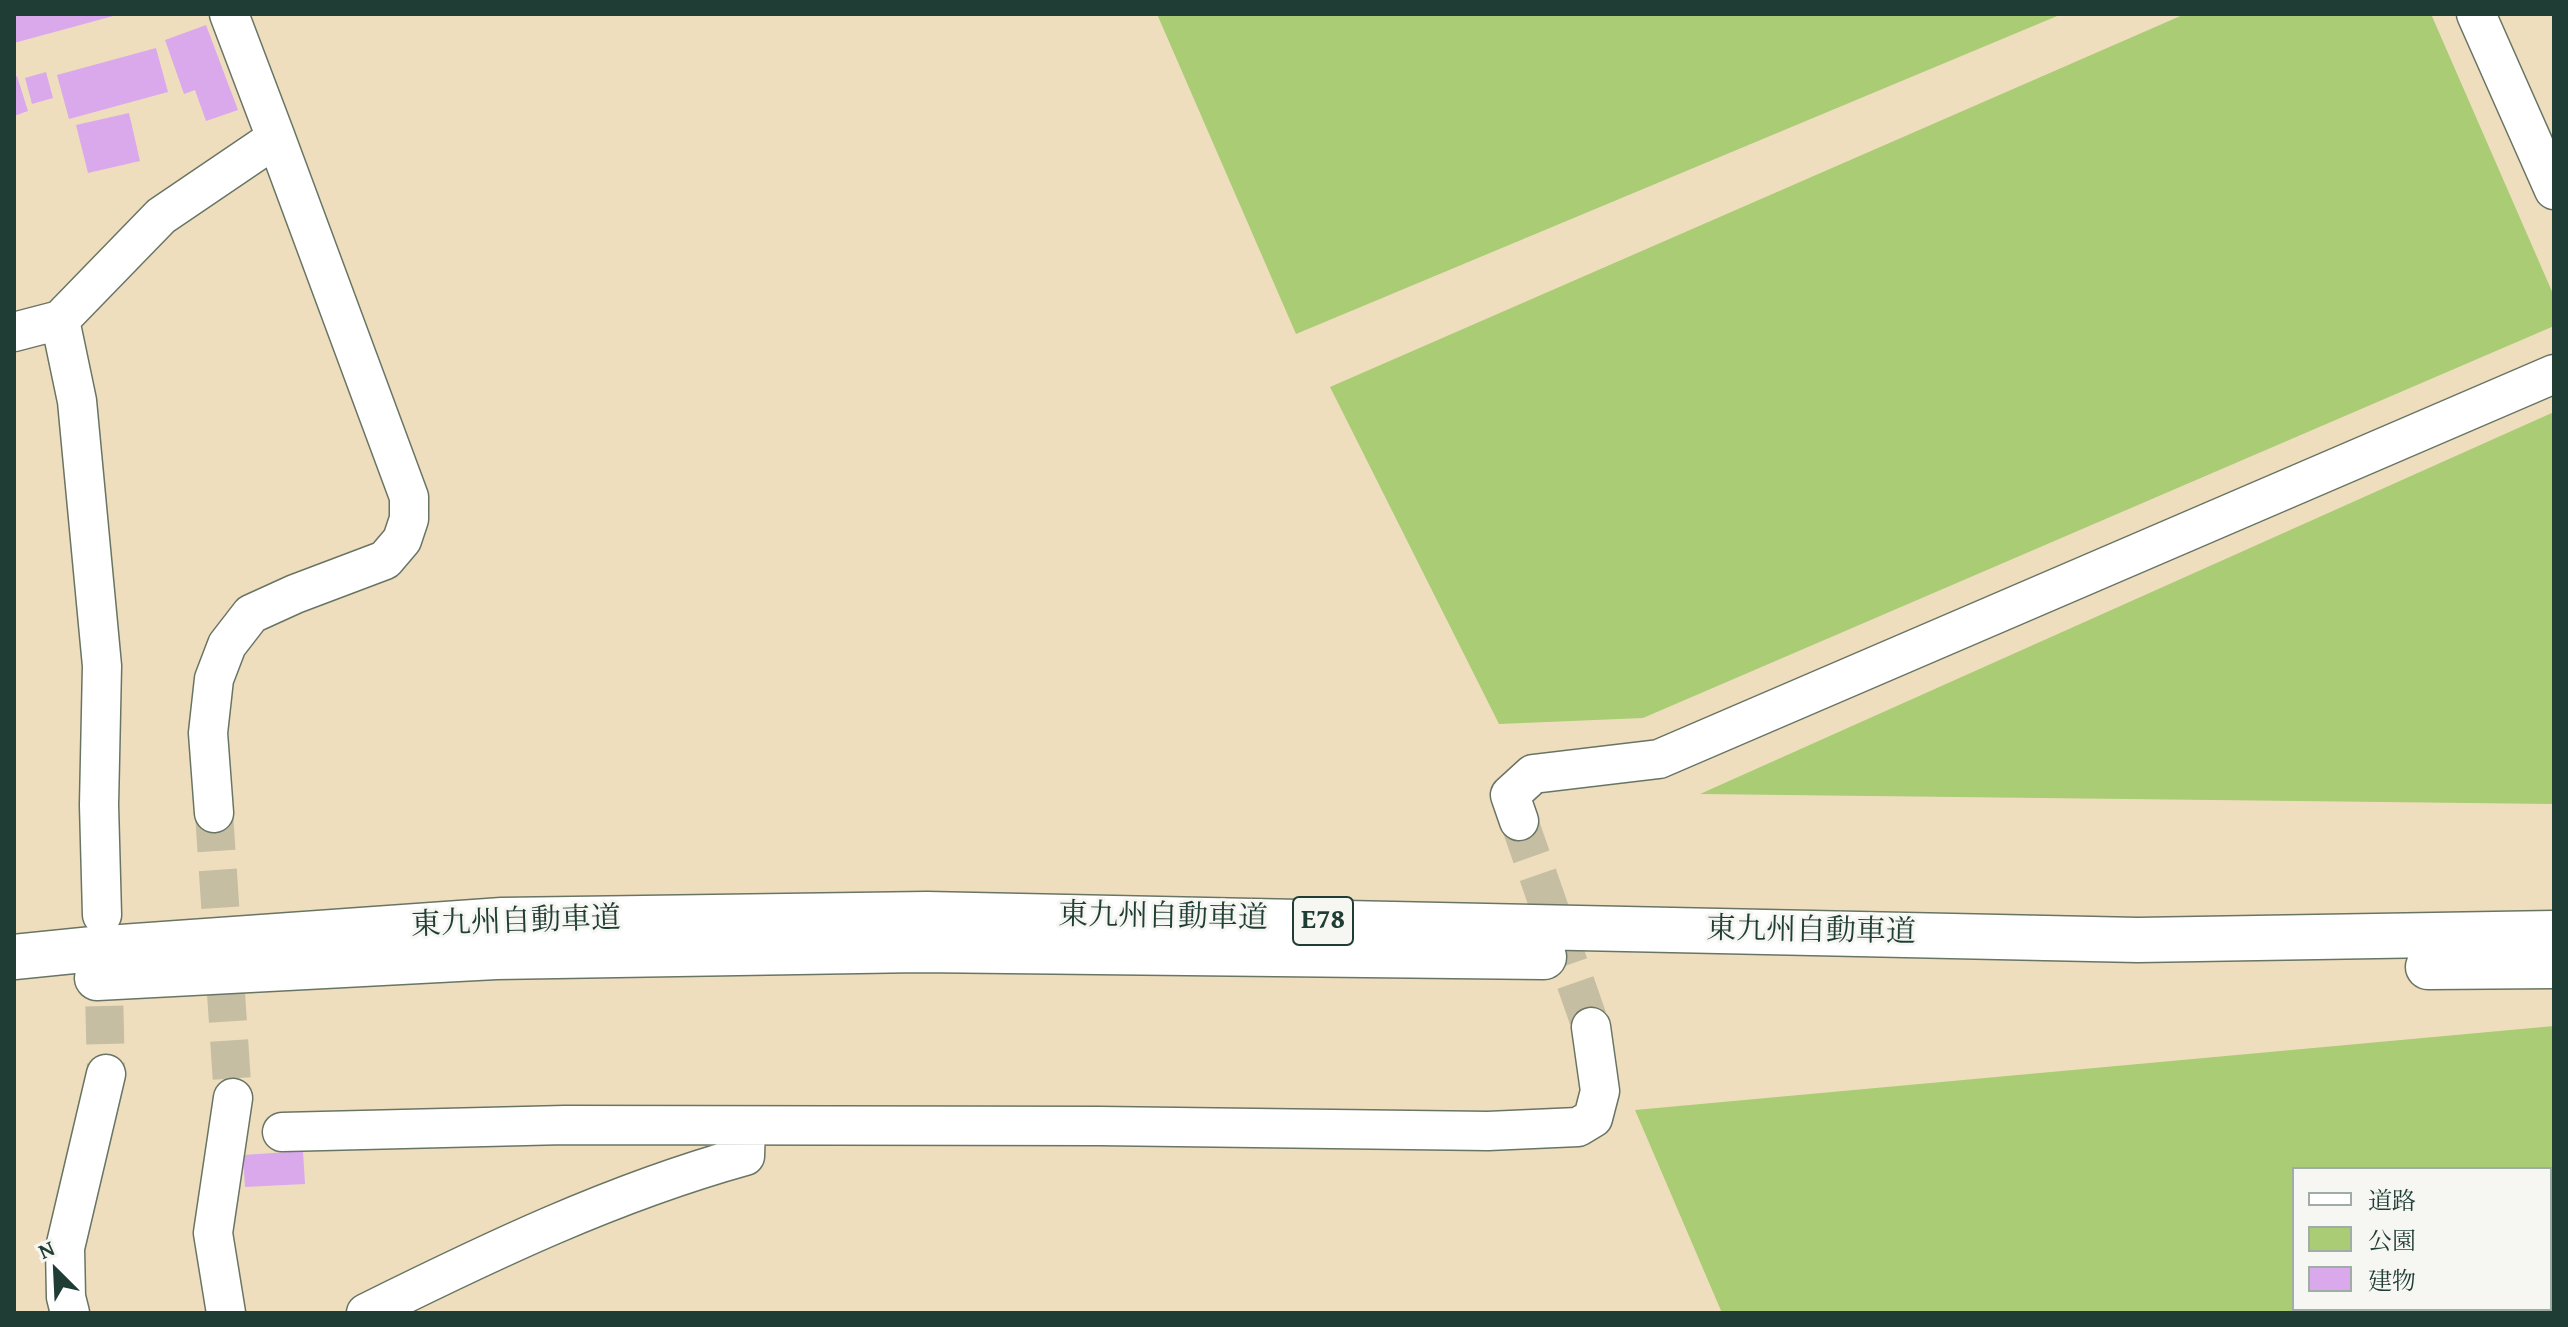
<!DOCTYPE html>
<meta charset="utf-8">
<style>
body{margin:0}
#map{position:relative;width:2568px;height:1327px;overflow:hidden;background:#efdebd;font-family:"Gentium Book Plus","Noto Serif JP",serif}
canvas{display:block}
.frame{position:absolute;inset:0;border:16px solid #1f3d34;pointer-events:none}
.legend{position:absolute;left:2292px;top:1167px;width:260px;height:144px;box-sizing:border-box;background:#f6f6f2;border:2px solid #a0aca6;margin:0;padding:10px 14px;list-style:none;font-size:24px;color:#1f3d34}
.legend li{display:flex;align-items:center;gap:16px;height:40px}
.legend b{width:40px;border:2px solid #a0aca6}
.north{position:absolute;left:16px;top:1231px;width:80px;height:80px;-webkit-text-stroke:6px #f6f6f2;paint-order:stroke;rotate:336deg;font-size:22px;font-weight:700;line-height:32px;text-align:center;color:#1f3d34}
.north::after{content:'';display:block;margin:auto;width:28px;height:36px;background:#1f3d34;clip-path:polygon(50% 0,100% 100%,50% 72%,0 100%)}
</style>
<div id="map">
<canvas width="2568" height="1327"></canvas>
<div class="frame"></div>
<ul class="legend">
<li><b style="height:10px;background:#fff"></b>道路</li>
<li><b style="height:22px;background:#a9cc75"></b>公園</li>
<li><b style="height:22px;background:#d9a9ec"></b>建物</li>
</ul>
<div class="north">N</div>
</div>
<script>
const ctx = document.querySelector('canvas').getContext('2d');
ctx.lineJoin = 'round';
function paint(path, color) {
  ctx.fillStyle = color;
  ctx.fill(path, 'evenodd');
}
function strokePath(path, color, width, dash) {
  ctx.strokeStyle = color;
  ctx.lineWidth = width;
  ctx.lineCap = dash ? 'butt' : 'round';
  ctx.setLineDash(dash || []);
  ctx.stroke(path);
}
function drawText(font, color, halo, rows, align = 'center') {
  ctx.font = font + ' "Gentium Book Plus","Noto Serif JP",serif';
  ctx.lineWidth = 6;
  ctx.setLineDash([]);
  ctx.textBaseline = 'middle';
  ctx.strokeStyle = halo;
  ctx.fillStyle = color;
  for (const [text, x, y, turn = 0] of rows) {
    ctx.save();
    ctx.translate(x, y);
    ctx.rotate((+turn || 0) * Math.PI / 180);
    ctx.textAlign = isNaN(turn) ? turn : align;
    if (halo) ctx.strokeText(text, 0, 0);
    ctx.fillText(text, 0, 0);
    ctx.restore();
  }
}
const green = new Path2D(`
 M1157,14H2062L1296,334Z
 M2185,14H2431L2554,296V326L1643,718L1499,724L1330,387Z
 M2554,412V804L1700,794Z
 M2554,1026V1313H1722L1635,1110ZM2550,1169V1309H2294V1169Z`);
const building = new Path2D(`
 M14,14H117V15L14,43Z
 M206,25L238,110L206,121L195,90L184,94L165,40Z
 M156,48L168,92L69,119L57,75Z
 M46,72L53,98L32,104L25,78Z
 M17,76L28,111L14,116V77Z
 M129,113L140,161L88,173L76,125Z
 M303,1151L305,1184L245,1187L243,1155Z`);
const minorTunnel = new Path2D(`
 M214,813L233,1098
 M1519,821L1591,1027
 M103,949L106,1074`);
const minor = new Path2D(`
 M2476,14L2554,190
 M60,320L77,401L102,666L99,805L102,915
 M14,332L60,320L161,216L276,138L229,14
 M214,813L208,733L214,679L227,645L251,614L295,594L385,560L402,540L409,519V497L276,138
 M1519,821L1510,795L1533,774L1659,759L2554,374
 M282,1132L565,1125L1099,1126L1488,1131L1578,1127L1593,1118L1600,1091L1591,1027
 M70,1313L66,1297L65,1248L106,1074
 M226,1313L213,1233L233,1098
 M366,1313C489,1252 612,1193 745,1156L746,1126`);
const motorway = new Path2D(`
 M14,957L93,949L502,920L927,914L2138,940L2554,933
 M2428,967L2554,966
 M97,978L496,957L919,950L1544,957`);
const shields = [
 [1323,921,60]
];
const shieldNames = [
 ["E78",1323,921]
];
const streetNames = [
 ["東九州自動車道",1163,918,1],
 ["東九州自動車道",516,923,-2],
 ["東九州自動車道",1811,932,1]
];
paint(green, '#a9cc75');
paint(building, '#d9a9ec');
strokePath(minorTunnel, '#c5bea2', 38, [38, 19]);
strokePath(minor, '#687564', 41);
strokePath(motorway, '#687564', 47);
strokePath(minor, '#fff', 38);
strokePath(motorway, '#fff', 44);
for (const [x, y, w] of shields) {
  const box = new Path2D();
  box.roundRect(x - w / 2, y - 24, w, 48, 6);
  ctx.fillStyle = '#f6f6f2';
  ctx.fill(box);
  strokePath(box, '#1f3d34', 2);
}
drawText('bold 28px', '#1f3d34', null, shieldNames);
drawText('30px', '#1f3d34', '#f6f6f2', streetNames);
</script>
